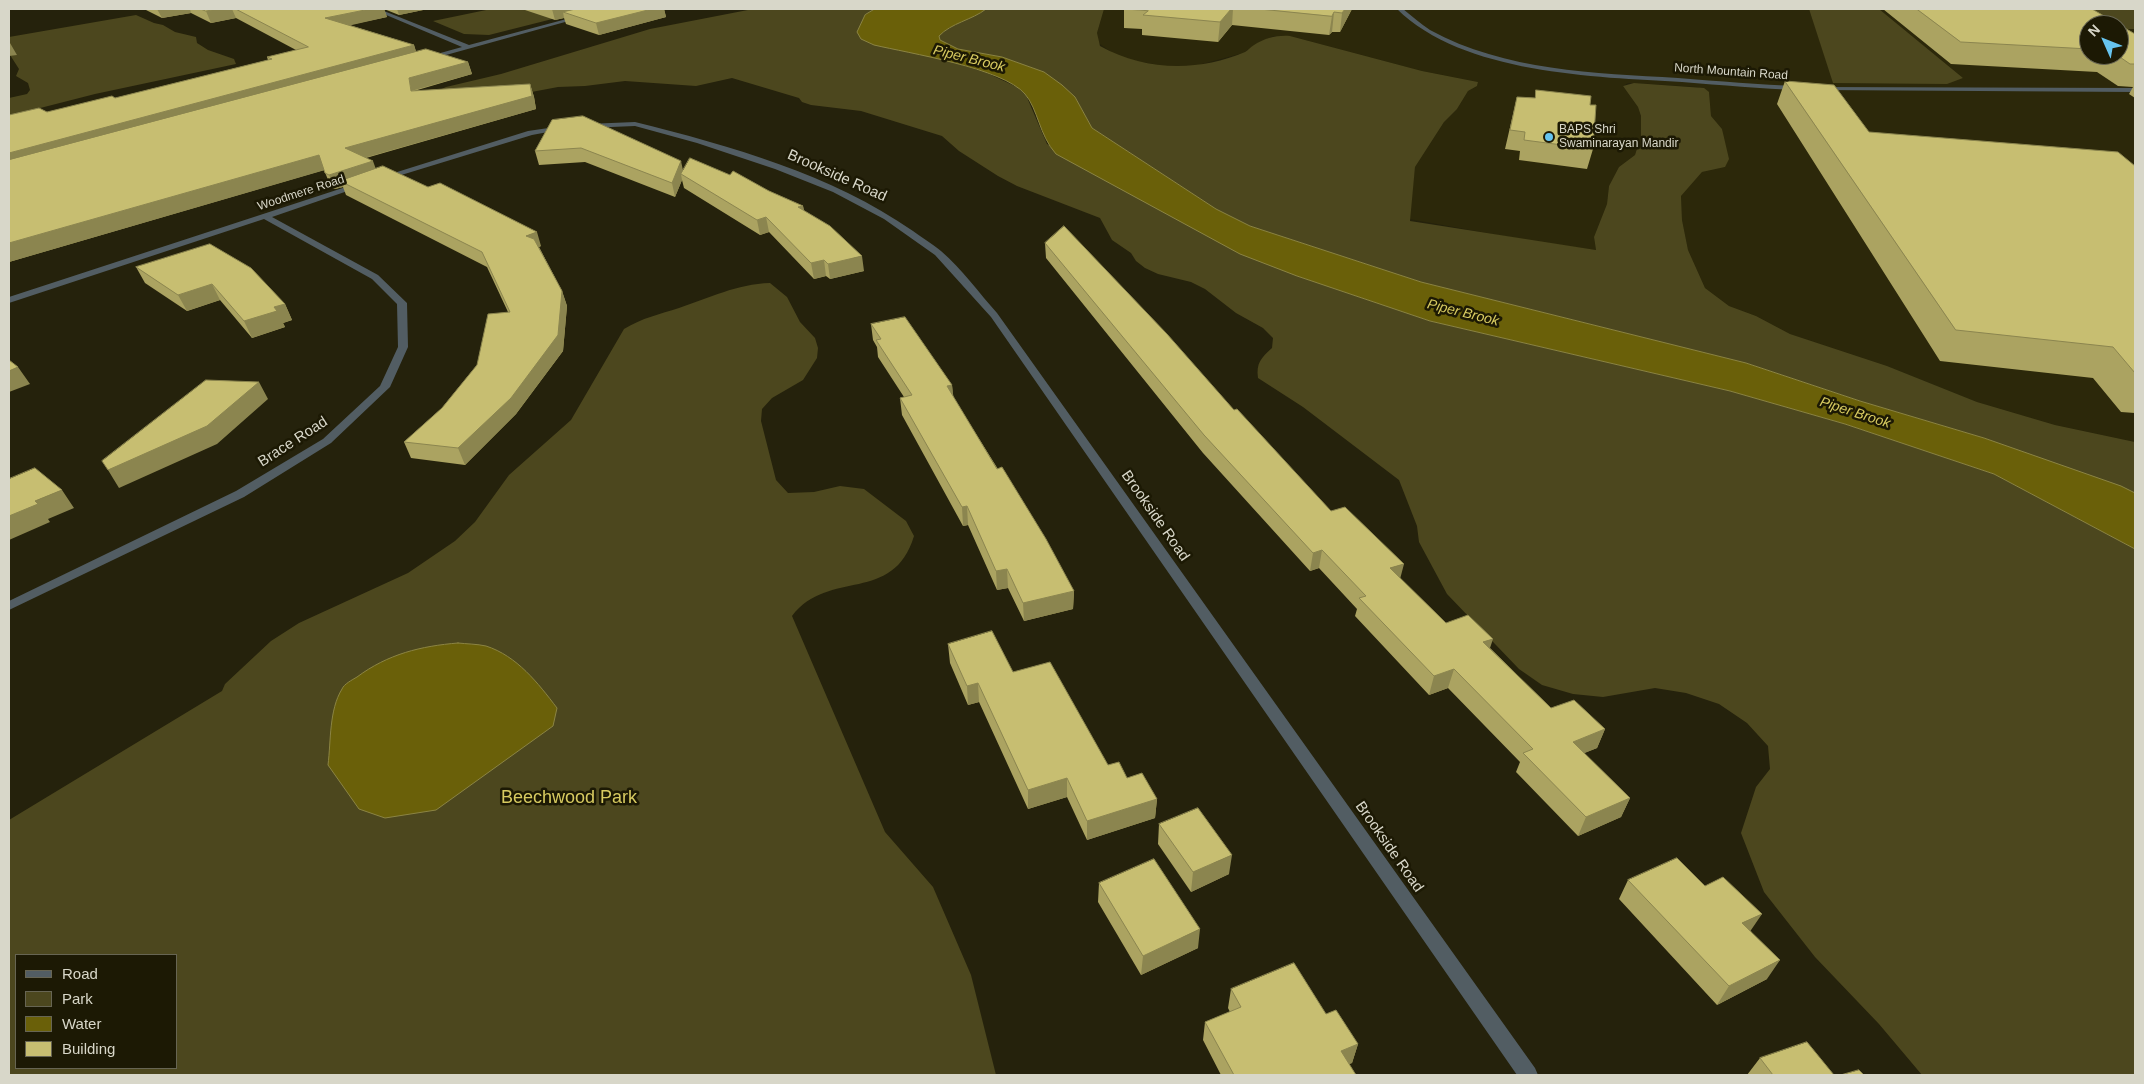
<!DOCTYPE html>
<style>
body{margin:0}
#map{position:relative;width:2144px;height:1084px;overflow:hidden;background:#25220c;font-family:Helvetica,sans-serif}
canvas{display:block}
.frame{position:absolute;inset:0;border:10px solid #d8d7c9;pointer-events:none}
.legend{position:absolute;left:15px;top:954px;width:162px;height:115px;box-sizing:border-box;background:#1c1904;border:1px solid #676553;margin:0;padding:6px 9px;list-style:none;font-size:15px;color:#d8d7c9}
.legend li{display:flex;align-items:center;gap:10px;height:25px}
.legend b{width:25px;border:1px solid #676553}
.north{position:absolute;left:2079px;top:15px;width:50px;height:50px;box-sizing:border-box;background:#1c1904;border:1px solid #676553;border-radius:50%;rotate:314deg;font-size:14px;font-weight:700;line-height:20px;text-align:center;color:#d8d7c9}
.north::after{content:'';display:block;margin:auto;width:18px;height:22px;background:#67c4ef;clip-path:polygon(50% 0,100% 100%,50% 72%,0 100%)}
</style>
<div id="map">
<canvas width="2144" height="1084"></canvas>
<div class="frame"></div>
<ul class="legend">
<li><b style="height:6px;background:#525d63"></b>Road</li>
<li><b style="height:14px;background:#4c471e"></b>Park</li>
<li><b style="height:14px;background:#6a6009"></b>Water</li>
<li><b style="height:14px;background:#c7be71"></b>Building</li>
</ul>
<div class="north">N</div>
</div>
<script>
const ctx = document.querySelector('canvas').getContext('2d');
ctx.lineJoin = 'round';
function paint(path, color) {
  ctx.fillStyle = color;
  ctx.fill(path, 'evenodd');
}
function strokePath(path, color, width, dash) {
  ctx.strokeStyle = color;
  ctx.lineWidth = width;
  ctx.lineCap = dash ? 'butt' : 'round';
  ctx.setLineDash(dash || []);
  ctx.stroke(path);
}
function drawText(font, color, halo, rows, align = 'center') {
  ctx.font = font + ' Helvetica,sans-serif';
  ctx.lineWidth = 5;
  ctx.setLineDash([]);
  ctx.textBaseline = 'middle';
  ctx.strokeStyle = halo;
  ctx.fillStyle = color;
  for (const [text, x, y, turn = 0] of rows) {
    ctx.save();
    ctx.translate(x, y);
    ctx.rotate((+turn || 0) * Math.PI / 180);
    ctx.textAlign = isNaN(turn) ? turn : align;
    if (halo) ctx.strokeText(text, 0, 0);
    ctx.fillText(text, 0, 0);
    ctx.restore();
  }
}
const built = new Path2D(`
 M1104,9H1809L1834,83L1963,78L1879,9H2088L2089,55H2119V28L2135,29V442L2055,425L1977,402L1887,366L1790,334L1756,316L1729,306L1705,288L1688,250L1682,220L1681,196L1702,172L1725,167L1722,129L1711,116L1709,93L1697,87L1634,83H1628L1623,86L1638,107L1641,116V136L1635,155L1619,167L1609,186L1607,204L1594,237L1596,250L1531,241L1409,219L1415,167L1444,122L1457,109L1468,91L1477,86L1478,82L1422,71L1290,36H1274L1258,43L1243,53L1195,66H1164L1136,61L1117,56L1097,42V33Z`);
const green = new Path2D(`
 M491,9H592L489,35L464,34L433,21Z
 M753,9H875L865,15L858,32L987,73L1017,87L1026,95L1047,144L1297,276L1430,321L1730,391L1845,424L1994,474L2135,549V1075H1922L1879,1024L1815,957L1764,892L1741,833L1756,787L1770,769L1768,746L1747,723L1719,704L1686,693L1655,688L1603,697L1573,694L1542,685L1519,669L1447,594L1419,542L1417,526L1399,480L1303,407L1258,378C1256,363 1261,358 1272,348L1273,338L1263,328L1236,313L1205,289L1191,282L1158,274L1145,268L1136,261L1131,253L1112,240L1100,218L1017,186L998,176L959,151L942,136L861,111L811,105L802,102L799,98L732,78L696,86L625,81L585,86L558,87L505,97L426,96L446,87L501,74L650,29Z
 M986,9H1104L1097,33L1100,46C1145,71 1198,72 1245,52C1249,50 1250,47 1254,45C1265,38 1277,35 1290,36L1422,71L1478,82L1477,86L1468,91L1457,109L1444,122L1415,167L1410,221L1596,250L1594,237L1607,204L1609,186L1619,167L1635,155L1641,136V116L1638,107L1623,86L1634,83L1704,88L1709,92L1711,116L1722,129L1729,159L1725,167L1702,172L1681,196L1682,220L1688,250L1705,288L1729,306L1756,316L1790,334L1887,366L1977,402L2055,425L2135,442V493L1984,438L1860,401L1746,363L1421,282L1250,226L1216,209L1092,128L1075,97L1044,72L1002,57L958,49L940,40L939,36C951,23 971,20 986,9Z
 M1809,9H1879L1963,78L1947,84L1833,83Z
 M2088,9H2135V29H2119V25Z
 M136,15L154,23L163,25L175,32L196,37L197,43L208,50L234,59L236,64L95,94L9,116V98L27,94L30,90L28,83L16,76L19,69L10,55L9,37Z
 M770,283L787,297L800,322L815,338L818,348L817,358L803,380L772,398L762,409L761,421L776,480L788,493L814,492L840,486L864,489L906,521L914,536C893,605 829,568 792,616L885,832L933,887L971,975L996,1075H9V820L222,691L225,684L271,641L299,623L408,573L455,541L475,522L509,475L571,420L624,329C642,318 660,314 679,308C709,298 737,284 770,283ZM16,955H176V1068H16Z`);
const water = new Path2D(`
 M875,9H986C972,20 951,23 939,36L940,40L958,49L1002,57L1044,72L1062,85L1075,97L1092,128L1216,209L1250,226L1421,282L1746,363L1860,401L1984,438L2121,486L2135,493V549L1994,474L1845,424L1730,391L1430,321L1297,276L1240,254L1056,154C1039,135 1038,109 1025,94C1003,68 908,53 874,45L861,39L857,32L865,15Z
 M458,643C467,644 477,644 486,646C517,656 538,683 557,708L553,726L436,810L385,818L359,809L328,765C331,741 329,710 342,689C344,684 352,680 357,677C388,654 421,646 458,643Z`);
const minor = new Path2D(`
 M372,9H379L469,45L604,9H612L428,60L426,57L462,47Z
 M1397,9H1403C1412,16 1421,24 1430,30C1505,71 1595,73 1678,78C1719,81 1759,85 1800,86L1803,88L1800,90C1761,89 1722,85 1682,82C1595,77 1463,74 1397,9Z
 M1818,87L2135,88V92L1820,90L1817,88Z
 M635,122C731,146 831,174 913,231C922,238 933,244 941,251C962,269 979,293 997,313L1535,1068L1538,1075H1517L991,317L935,255L884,219L833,192L775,169L697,143L635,126L587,128L584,126L587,124Z
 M562,126L566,128L564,129L532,135L385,180L378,178L528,131Z
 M358,183L365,185L272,217L378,275L407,303L408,347L390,387L331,443L244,497L9,610V601L236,491L323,439L380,386L398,347L397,304L372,279L264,219L9,303V297Z`);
const wall = new Path2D(`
 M144,9H428L399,15L384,9L387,17L349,25L414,45L416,52L468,62L472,74L414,91L530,84L534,97L536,109L366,158L376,169L541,246L539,247L562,291L567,306L563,351L516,414L465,465L411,458L404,442L442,408L477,365L508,312L487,267L346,195L343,187L335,189L331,187L324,170L9,262V115L47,112L115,98L268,60L267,57L296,50L236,18L211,23L191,13L162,18Z
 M522,9H664L666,17L599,35L566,24L564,18L555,20Z
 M1124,9H1352L1340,32H1332L1329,35L1232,25L1218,42L1142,35V29L1124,28Z
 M1883,9H2092L2135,34V98L2129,94L2133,87L2118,86L2097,72L1951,64ZM2089,25L2119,55H2089Z
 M1785,81L1869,132L2135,166V413L2121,412L2093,378L1940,361L1777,104Z
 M1536,90L1590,105L1593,149L1587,169L1519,160L1520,151L1505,149L1517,97L1535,98Z
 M552,120L683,170L769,191L803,206L804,211L864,271L830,279L826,276L814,279L769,232L760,235L684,188L682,180L675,197L585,162L539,165L535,151Z
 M1045,243L1234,410L1331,511L1446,623L1490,648L1551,708L1605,729L1597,748L1584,753L1630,798L1621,817L1578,836L1516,772L1520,762L1448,688L1429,695L1355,616L1357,609L1319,568L1310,571L1203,453L1046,258Z
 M210,244L285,304L292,320L283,323L285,327L252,338L220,300L187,311L145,283L136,267Z
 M871,324L952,385L953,397L1074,591L1073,609L1024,621L1008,588L997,590L968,525L963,526L902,415L900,398L904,397L878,357L877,347L873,340Z
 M948,644L1013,672L1108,765L1157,799L1155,818L1087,840L1067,797L1028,809L979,702L968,705L950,663Z
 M1159,824L1229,874L1191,892L1158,844Z
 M1628,880L1751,931L1767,979L1717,1005L1619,899Z
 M1099,883L1198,948L1141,975L1098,902Z
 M1231,989L1326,1014L1358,1044L1352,1063L1349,1064L1356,1075H1221L1203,1040L1205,1022L1230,1012L1228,1008Z
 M1760,1058L1834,1075H1747Z`);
const shadedWall = new Path2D(`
 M157,9H190L191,13L162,18Z
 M218,9H232L236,18L211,23L206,11Z
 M370,9H384L387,17L330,30L325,18Z
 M397,9H428L399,15Z
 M552,9H598L563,12L564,18L555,20Z
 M652,9H664L666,17L599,35L596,23Z
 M1231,9H1233L1232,25L1218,42L1220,22Z
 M1345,9H1352L1340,32L1342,13Z
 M1334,12L1332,32L1329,35L1332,16Z
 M9,43H10L17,55L9,56Z
 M414,45L418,57L9,169V153Z
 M468,62L472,74L411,91L409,78Z
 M530,84L534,97L536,109L350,162L345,148Z
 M319,155L325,170L9,262V243Z
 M373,161L378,175L340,181L343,187L335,189L329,175Z
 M681,161L684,175L681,174L682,180L675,197L672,183Z
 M803,206L806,221L798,207Z
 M766,217L769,232L760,235L757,220Z
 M537,232L541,246L531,250L526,236Z
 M862,256L864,271L830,279L828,264Z
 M824,260L826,276L814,279L811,263Z
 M212,284L220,300L187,311L178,295Z
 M562,291L567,306L563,351L516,414L465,465L458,448Z
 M285,304L292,320L283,323L285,327L252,338L244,321L274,307Z
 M18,367L30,384L9,392V371Z
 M259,382L268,399L217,444L119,488L108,470Z
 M952,385L954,402L947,386Z
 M62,490L74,508L48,519L50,522L9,540V516L35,501Z
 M967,506L968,525L963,526L962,507Z
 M1322,550L1319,568L1310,571L1313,553Z
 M1404,564L1399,583L1390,568Z
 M1007,569L1008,588L997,590L996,571Z
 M1074,591L1073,609L1024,621L1023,603Z
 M1493,639L1487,657L1483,642Z
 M1454,669L1448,688L1429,695L1434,676Z
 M978,683L979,702L968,705L967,686Z
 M1605,729L1597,748L1565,761L1573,742Z
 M1067,778V797L1028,809V790Z
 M1630,798L1621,817L1578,836L1586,817Z
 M1157,799L1155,818L1087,840V821Z
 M1232,855L1229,874L1191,892L1193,872Z
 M1762,914L1749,933L1742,923Z
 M1200,929L1198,948L1141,975L1143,956Z
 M1780,960L1767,979L1717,1005L1729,986Z
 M1358,1044L1352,1063L1336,1069L1341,1051Z`);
const building = new Path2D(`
 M201,9H218L206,11Z
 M236,9H370L325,18L414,45L9,153V115L39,108L47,112L112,96L115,98L272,59L267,57L308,47Z
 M576,9H652L596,23L563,12Z
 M1126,9H1231L1220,22L1143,15L1148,11Z
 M1260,9H1345L1342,13L1334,12L1332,16Z
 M1917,9H2092L2135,34V64H2130L2117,55H2119V25H2089V49L1961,42Z
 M426,49L468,62L409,78L411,91L530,84L532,96L345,148L373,161L329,175L325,173L319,155L9,243V160Z
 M1785,81L1834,85L1869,132L2118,152L2135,166V373L2113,347L1956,330Z
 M1536,90L1591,96L1590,105H1596L1593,149L1524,140L1525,132L1510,130L1517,97L1535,98Z
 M583,116L681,161L672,183L581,148L535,151L552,120Z
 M690,158L730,175L733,171L769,191L803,206L798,207L830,226L862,256L828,264L824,260L811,263L766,217L757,220L681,174Z
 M383,166L428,187L440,183L537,232L526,236L534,239L562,291L558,335L511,398L458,448L404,442L442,408L477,365L488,314L510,312L482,252L340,181Z
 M1064,226L1167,334L1234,410L1237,409L1331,511L1345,507L1404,564L1390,568L1446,623L1468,615L1493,639L1483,642L1551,708L1574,700L1605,729L1573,742L1630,798L1586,817L1523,753L1533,749L1454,669L1434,676L1359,598L1366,596L1322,550L1313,553L1204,435L1045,243Z
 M210,244L251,268L285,304L274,307L277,311L244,321L212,284L178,295L136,267Z
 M905,317L952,385L947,386L997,469L1002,467L1046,539L1074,591L1023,603L1007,569L996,571L967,506L962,507L900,398L912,395L876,340L881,339L871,324Z
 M9,360L18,367L9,371Z
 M206,380L259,382L207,426L108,470L102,461Z
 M35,468L62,490L35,501L38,504L9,516V479Z
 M992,631L1013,672L1050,662L1108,765L1119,762L1127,778L1142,773L1157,799L1087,821L1067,778L1028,790L978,683L967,686L948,644Z
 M1198,808L1232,855L1193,872L1159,824Z
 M1677,858L1705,886L1723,877L1762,914L1742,923L1780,960L1729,986L1628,880Z
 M1154,859L1200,929L1143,956L1099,883Z
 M1294,963L1326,1014L1336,1010L1358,1044L1341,1051L1356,1075H1234L1205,1022L1241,1007L1231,989Z
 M1807,1042L1834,1075H1773L1760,1058Z
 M1859,1070L1864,1075H1841Z`);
const markers = [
 [1549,137,5,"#67c4ef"]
];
const farStreetnames = [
 ["North Mountain Road",1731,72,4],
 ["Woodmere Road",301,193,-18]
];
const farPoinames = [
 ["BAPS Shri",1559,130],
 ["Swaminarayan Mandir",1559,144]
];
const farWaternames = [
 ["Piper Brook",969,59,14],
 ["Piper Brook",1463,313,14],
 ["Piper Brook",1855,413,18]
];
const streetNames = [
 ["Brookside Road",837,176,24],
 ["Brace Road",293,442,-33],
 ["Brookside Road",1155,516,55],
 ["Brookside Road",1389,847,55]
];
const nearParknames = [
 ["Beechwood Park",569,798]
];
paint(built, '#2c280a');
paint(green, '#4c471e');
paint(water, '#6a6009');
strokePath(water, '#8b8443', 1);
paint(minor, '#525d63');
paint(wall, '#aba361');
paint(shadedWall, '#8b854f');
paint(building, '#c7be71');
strokePath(building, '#8b854f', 1);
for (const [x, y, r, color] of markers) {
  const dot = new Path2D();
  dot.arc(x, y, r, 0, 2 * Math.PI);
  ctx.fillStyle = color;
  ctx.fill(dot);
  strokePath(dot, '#1c1904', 2);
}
drawText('12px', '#d8d7c9', '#1c1904', farStreetnames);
drawText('12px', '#d8d7c9', '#1c1904', farPoinames, 'left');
drawText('italic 14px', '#d7ca60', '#1c1904', farWaternames);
drawText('15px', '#d8d7c9', '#1c1904', streetNames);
drawText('18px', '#d7ca60', '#1c1904', nearParknames);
</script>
